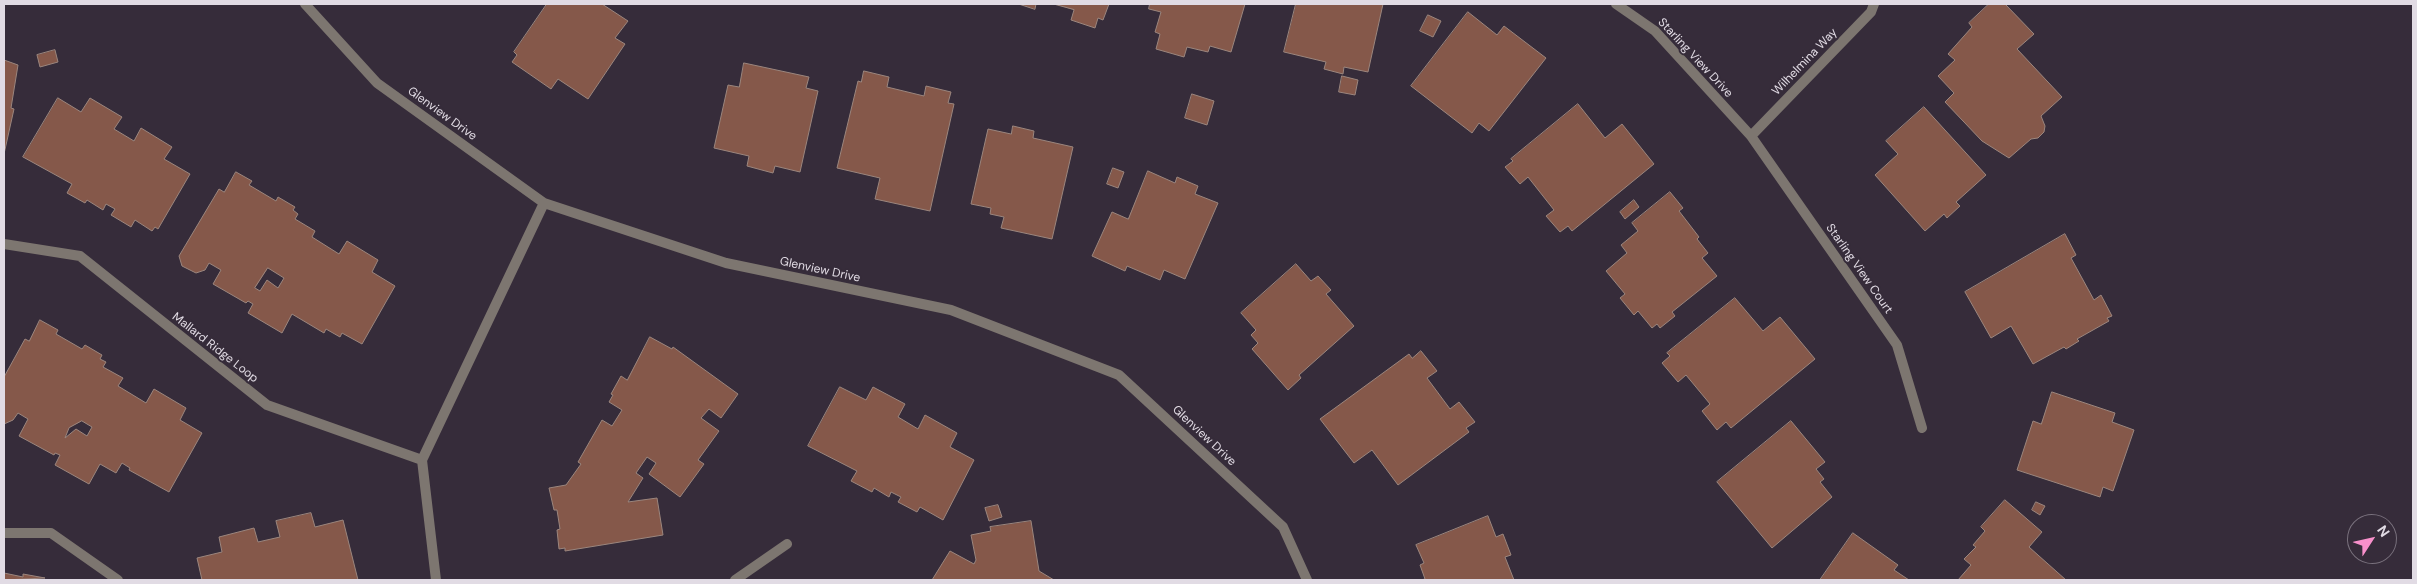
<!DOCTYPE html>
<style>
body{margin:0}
#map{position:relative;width:2417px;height:584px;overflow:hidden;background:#362c3a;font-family:"DM Sans",sans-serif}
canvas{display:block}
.frame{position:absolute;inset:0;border:5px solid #e1dbe4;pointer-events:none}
.north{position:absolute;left:2347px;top:514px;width:50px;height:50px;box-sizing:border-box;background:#362c3a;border:1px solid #7a727e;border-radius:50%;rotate:55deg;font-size:14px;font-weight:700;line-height:20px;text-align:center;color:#e1dbe4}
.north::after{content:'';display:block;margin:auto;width:18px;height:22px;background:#f890cb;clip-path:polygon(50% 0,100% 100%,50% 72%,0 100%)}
</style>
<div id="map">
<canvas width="2417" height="584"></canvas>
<div class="frame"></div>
<div class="north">N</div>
</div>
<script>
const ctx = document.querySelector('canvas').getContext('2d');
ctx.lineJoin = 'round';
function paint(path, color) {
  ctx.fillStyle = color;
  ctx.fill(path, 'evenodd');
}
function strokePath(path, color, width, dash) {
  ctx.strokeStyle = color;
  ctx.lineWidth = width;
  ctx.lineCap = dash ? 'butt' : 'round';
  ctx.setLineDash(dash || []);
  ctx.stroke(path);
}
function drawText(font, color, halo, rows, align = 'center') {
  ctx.font = font + ' "DM Sans",sans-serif';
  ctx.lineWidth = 4;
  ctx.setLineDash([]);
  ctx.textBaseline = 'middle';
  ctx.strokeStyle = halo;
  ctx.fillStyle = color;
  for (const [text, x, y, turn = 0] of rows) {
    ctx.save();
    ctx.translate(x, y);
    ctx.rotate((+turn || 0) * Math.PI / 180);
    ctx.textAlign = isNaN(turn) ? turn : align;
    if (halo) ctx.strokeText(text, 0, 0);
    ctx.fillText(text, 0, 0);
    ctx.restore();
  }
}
const building = new Path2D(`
 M547,4H602L628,21L615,38L625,44L588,99L558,79L551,89L512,62L517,55L514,52Z
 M1019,4H1036L1035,9Z
 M1054,4H1109L1103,20L1098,18L1095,28L1071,20L1074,10Z
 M1150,4H1245L1231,52L1210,46L1208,52L1187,47L1184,57L1156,49L1160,34L1155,32L1161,12L1149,9Z
 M1296,4H1383L1368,72L1344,67L1343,74L1324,69L1326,62L1284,52Z
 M1989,4H2005L2034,34L2017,49L2062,97L2041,116L2045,126L2044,132L2038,138L2031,139L2009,158L1982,141L1945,102L1954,93L1938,76L1955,60L1948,54L1972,27L1969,23Z
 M1468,12L1497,35L1504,26L1546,58L1489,131L1479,123L1472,133L1411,86Z
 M1428,15L1441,21L1433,37L1420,31Z
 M55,50L58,62L40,67L37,55Z
 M4,60L18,65L11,108L14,109L4,154Z
 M744,63L809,77L806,88L818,91L800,172L775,166L773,173L747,166L749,156L714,148L728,85L739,87Z
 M864,71L889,77L887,87L924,96L926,86L951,92L948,103L954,104L930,211L875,199L880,178L837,168L858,81L861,82Z
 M1342,76L1358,80L1355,95L1339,92Z
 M1192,94L1214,101L1207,125L1185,118Z
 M58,98L81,112L90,98L122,117L114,129L134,141L141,128L172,147L164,159L190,174L158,229L155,227L152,231L135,220L131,227L111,215L115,209L106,204L103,210L87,200L85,203L67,193L72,184L23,157Z
 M1578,104L1605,138L1622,124L1654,164L1572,231L1568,226L1560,232L1546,216L1554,210L1528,177L1520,184L1505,167L1513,161L1511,159Z
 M1924,107L1986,175L1956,202L1960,206L1947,218L1944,214L1925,231L1875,175L1898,154L1886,141Z
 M1013,126L1034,131L1033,138L1073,147L1052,239L1001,228L1004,217L990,214L991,208L971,204L988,129L1011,134Z
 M1113,168L1124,172L1118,188L1107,184Z
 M1148,171L1175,183L1177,177L1198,186L1195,194L1218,203L1185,279L1164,270L1160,280L1127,266L1125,271L1092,256L1112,212L1128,219Z
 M236,172L252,181L249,185L276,201L278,197L295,207L293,210L298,214L295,219L315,231L312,237L339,254L347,241L378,260L372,272L395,286L362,344L342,333L340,337L326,329L324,333L292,314L282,333L248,313L253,304L248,301L246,303L213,284L221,270L209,263L205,270L196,273L182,266L179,256L219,189L224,192ZM268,268L284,278L278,288L267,280L260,291L255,288Z
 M1670,192L1683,208L1679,211L1699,237L1697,239L1708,253L1702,258L1717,276L1672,312L1675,316L1660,328L1657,324L1652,328L1638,311L1634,315L1620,298L1625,294L1606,271L1627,253L1621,245L1638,231L1632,223Z
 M1634,200L1639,207L1625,219L1620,212Z
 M2065,234L2076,255L2071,258L2094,300L2101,295L2112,316L2107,318L2109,321L2077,339L2079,341L2066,349L2064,347L2033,364L2011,326L1991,338L1965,292Z
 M1296,264L1311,281L1318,276L1331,290L1326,294L1354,326L1299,375L1301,378L1288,390L1252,349L1258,343L1251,335L1256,330L1241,313Z
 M1735,298L1763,331L1780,317L1815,359L1731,428L1726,422L1717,430L1702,411L1710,404L1686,375L1678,382L1662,363L1670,356L1667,353Z
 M40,320L58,330L56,334L82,349L85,345L102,355L100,359L106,362L103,367L123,378L118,386L146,403L154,389L186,408L180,420L202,433L169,492L129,470L130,468L122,463L116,473L100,464L89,484L55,465L60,455L55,453L54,455L19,436L28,419L18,413L13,420L4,424V377L25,339L29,341ZM82,421L92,427L87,436L76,429L65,438L69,428Z
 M650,337L672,349L673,347L738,394L721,418L709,409L701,418L719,431L698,460L704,464L680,497L649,474L656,463L647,457L636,473L643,478L628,502L657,498L663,535L565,551V548L559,549L557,530L560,529L557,510H554L549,488L566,485L581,464L578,462L602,420L612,426L622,410L609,402L613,395L611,394L621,376L627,380Z
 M1421,351L1437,371L1427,378L1450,409L1459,402L1475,422L1466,428L1469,432L1398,485L1372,450L1354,463L1320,419L1409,354L1412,358Z
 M840,387L866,400L873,387L905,404L898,417L918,429L925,415L957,433L950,447L974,460L943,520L920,507L917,512L898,502L901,497L891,492L889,497L874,488L872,492L851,481L857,471L808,446Z
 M2052,392L2115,413L2112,422L2134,430L2113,491L2103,487L2100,497L2017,470L2033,421L2041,424Z
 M1791,421L1825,462L1816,469L1824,479L1820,482L1832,497L1772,548L1717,482Z
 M2005,500L2042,532L2029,547L2066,580H1958L1971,565L1964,559L1976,547L1973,545L1985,531L1981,527Z
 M2036,502L2045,506L2040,515L2032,510Z
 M998,505L1002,517L989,521L985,508Z
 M311,513L315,527L343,520L358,580H202L197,558L222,552L219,537L254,528L258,542L280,537L276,521Z
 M1488,516L1496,537L1503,534L1511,555L1505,557L1514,580H1421L1425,579L1420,565L1424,563L1416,545Z
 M1031,521L1039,571L1054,580H932L950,551L974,564L976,560L971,535L991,531L990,527Z
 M1853,533L1898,565L1894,570L1909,580H1820Z
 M4,573L23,577V574L45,578L4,580Z`);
const minor = new Path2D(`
 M305,4L377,83L544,203L726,263L951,310L1119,375L1283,527L1307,580
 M1616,4L1655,31L1751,136L1897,345L1922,428
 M1751,136L1871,12L1874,4
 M4,244L80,256L267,405L422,460
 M4,533H51L118,580
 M436,580L422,460L544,203
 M735,580L787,544`);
const streetNames = [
 ["Starling View Drive",1695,58,47],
 ["Wilhelmina Way",1805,62,-46],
 ["Glenview Drive",442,114,36],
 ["Starling View Court",1859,269,55],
 ["Glenview Drive",820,270,12],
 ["Mallard Ridge Loop",215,348,38],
 ["Glenview Drive",1204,436,43]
];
paint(building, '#85584a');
strokePath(building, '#9b867e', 1);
strokePath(minor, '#7d7670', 10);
drawText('12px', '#e1dbe4', '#362c3a', streetNames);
</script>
